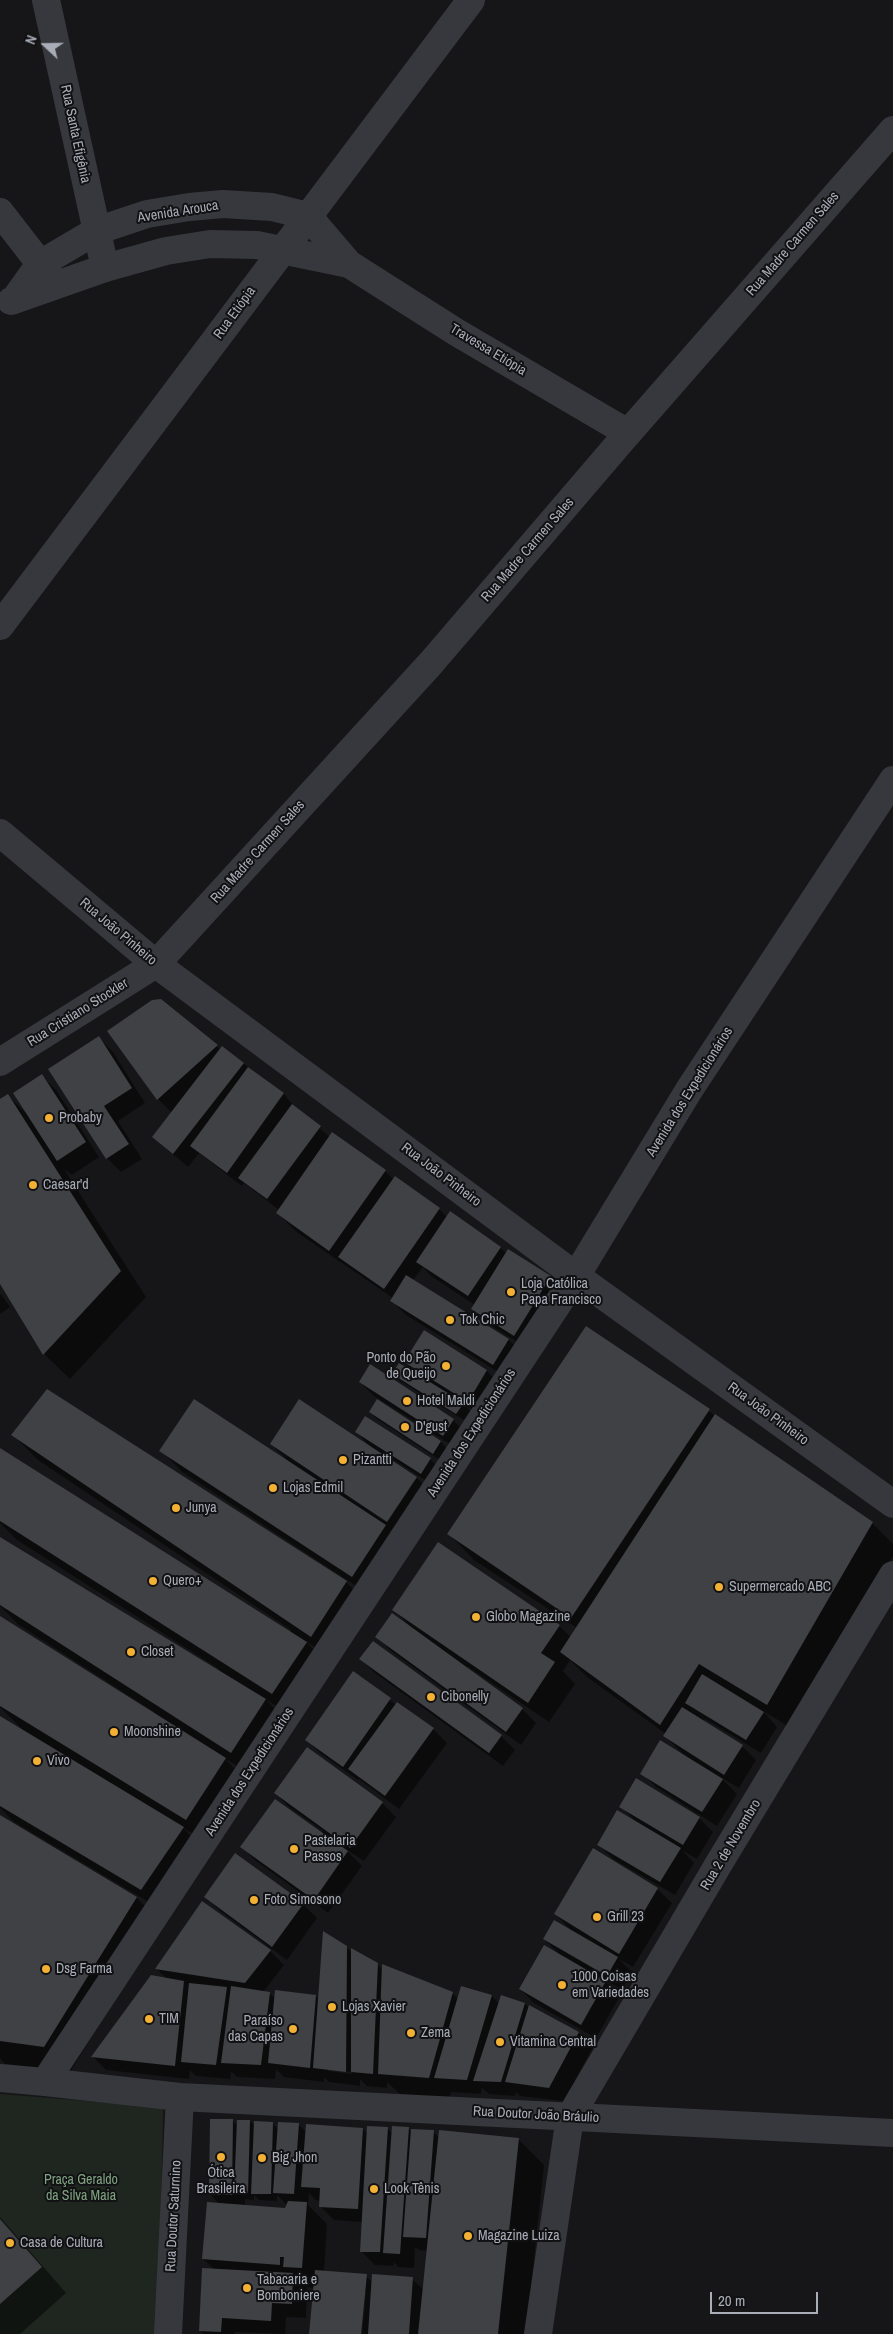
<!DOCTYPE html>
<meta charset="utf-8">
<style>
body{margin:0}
#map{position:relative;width:893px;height:2334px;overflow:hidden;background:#161618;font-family:"Archivo Narrow",sans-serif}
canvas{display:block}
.north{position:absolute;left:20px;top:20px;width:50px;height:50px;-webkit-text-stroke:4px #111113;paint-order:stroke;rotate:291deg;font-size:14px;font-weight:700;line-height:20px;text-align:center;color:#a8adb8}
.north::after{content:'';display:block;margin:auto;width:18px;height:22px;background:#a8adb8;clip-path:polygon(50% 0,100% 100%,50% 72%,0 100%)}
.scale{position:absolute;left:710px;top:2292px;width:108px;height:22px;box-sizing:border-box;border:2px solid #a8adb8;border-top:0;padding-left:6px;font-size:15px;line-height:18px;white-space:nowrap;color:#a8adb8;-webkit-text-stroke:4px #111113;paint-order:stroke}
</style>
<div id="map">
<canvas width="893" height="2334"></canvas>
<div class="north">N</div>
<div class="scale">20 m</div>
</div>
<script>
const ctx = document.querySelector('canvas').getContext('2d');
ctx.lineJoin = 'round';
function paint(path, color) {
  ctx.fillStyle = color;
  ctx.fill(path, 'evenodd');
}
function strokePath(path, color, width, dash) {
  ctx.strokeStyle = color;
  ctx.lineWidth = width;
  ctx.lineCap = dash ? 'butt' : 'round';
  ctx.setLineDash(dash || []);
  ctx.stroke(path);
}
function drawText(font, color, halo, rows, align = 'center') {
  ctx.font = font + ' "Archivo Narrow",sans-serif';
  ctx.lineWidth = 4;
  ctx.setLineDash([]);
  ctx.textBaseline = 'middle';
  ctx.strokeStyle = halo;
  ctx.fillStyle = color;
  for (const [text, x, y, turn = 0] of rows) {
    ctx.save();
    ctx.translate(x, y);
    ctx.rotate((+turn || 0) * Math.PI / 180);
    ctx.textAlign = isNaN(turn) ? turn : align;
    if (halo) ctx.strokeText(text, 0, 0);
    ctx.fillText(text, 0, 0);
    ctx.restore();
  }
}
const green = new Path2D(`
 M0,2094L163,2107L159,2334H0Z`);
const shadow = new Path2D(`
 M161,1000L221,1050L243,1063L284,1094L297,1110L330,1137L385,1171L394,1180L439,1209L447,1217L500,1248L507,1254L550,1277L564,1291L528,1349L487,1323L473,1309L475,1305L431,1276L423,1267L413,1280L509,1340L523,1354L508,1378L406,1315L391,1300L393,1298L298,1233L277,1213L279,1210L244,1183L242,1186L199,1153L188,1167L153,1137L172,1113L158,1099L109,1031Z
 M99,1038L113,1052L145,1103L118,1121L142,1159L121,1172L107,1158L50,1069Z
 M42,1076L56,1090L99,1157L72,1175L64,1169L146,1297L70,1379L44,1354L0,1281V1101L8,1096L26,1113Z
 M0,1293L10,1307L0,1314Z
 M587,1328L872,1523L893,1544V1556L793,1729L763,1711L777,1727L761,1753L705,1719L704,1722L742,1746L756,1760L739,1788L720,1777L737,1794L717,1826L656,1787L642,1773L683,1754L665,1736L666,1734L587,1677L570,1660L563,1671L575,1684L549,1722L468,1667L466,1669L522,1709L536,1723L521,1745L391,1651L377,1636L410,1626L393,1609L559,1626L571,1637L577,1628L474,1560L449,1534Z
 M424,1332L487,1371L501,1385L482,1415L465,1405L470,1411L464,1420L400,1381L393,1374L418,1375L405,1362Z
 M370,1366L453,1420L467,1434L458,1449L374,1396L360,1382Z
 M377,1401L441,1442L447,1449L440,1460L377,1419L370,1412Z
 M357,1432L430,1459L444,1473L436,1487L394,1460L392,1462L417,1478L437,1498L408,1541L389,1530L406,1546L373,1597L181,1471L161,1450L288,1461L271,1444L373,1450Z
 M13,1435L346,1582L372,1608L337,1661L305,1641L332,1668L298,1719L265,1699L291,1725L257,1778L224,1758L251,1785L211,1844L183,1828L203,1848L162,1910L14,1822L0,1808V1717L23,1730L0,1707V1618L153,1714L154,1712L19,1625L0,1606V1538L218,1671L219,1669L17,1540L0,1523V1450L290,1632L291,1630L38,1460Z
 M361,1659L501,1736L515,1750L503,1766L375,1673Z
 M353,1673L396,1705L433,1729L447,1743L399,1809L359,1779L358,1780L321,1754L307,1740Z
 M308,1749L382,1803L396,1817L364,1861L344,1848L362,1866L328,1913L256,1861L242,1847L321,1833L323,1831L289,1807L275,1793Z
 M621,1806L699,1818L713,1832L697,1859L682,1850L694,1863L675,1895L613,1859L598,1844L635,1821Z
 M0,1816L137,1898L162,1924L70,2072L5,2064L0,2058Z
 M593,1850L657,1889L672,1903L633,1967L619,1959L632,1972L622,1989L604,1980L620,1996L596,2038L534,2003L520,1989L560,1955L544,1939L570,1929L555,1914Z
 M206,1897L303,1904L317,1918L287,1960L220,1911Z
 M203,1903L270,1951L284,1965L263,1992L269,1993L276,1999L316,1996L319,1999L346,1947L353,1953L377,1964L383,1970L452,1993L458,1999L492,1996L499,2004L502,1997L525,2004L529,2008L579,2033L593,2047L564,2101L520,2096L516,2092L515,2096L489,2094L482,2088L481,2094L451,2092L449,2098L400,2094L387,2082V2088L367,2086L360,2079V2086L329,2082L324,2077V2082L284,2077L276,2069L275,2079L237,2077L231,2071L230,2079L196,2076L190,2070L189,2079L106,2070L92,2056L167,1979L157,1969ZM328,2069L352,2072V2074L328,2071Z
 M232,2121L238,2126L250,2121L255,2126L272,2123L278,2129L299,2125L307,2133L363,2129L368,2134L387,2128L393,2134L408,2128L412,2133L433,2132L440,2138L518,2139L544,2165L526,2334H362L366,2292H364L360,2334H310L315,2288L307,2287L306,2318L286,2317L285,2334L235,2332V2334H204L200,2330L215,2270L203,2259L220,2205L210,2194ZM309,2193L316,2200L320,2201V2206L334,2220L363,2222L361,2251L375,2265L393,2266L394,2262L398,2267L414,2268L415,2247L419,2250L428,2251L424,2290L412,2279L373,2283L366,2276L324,2272L327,2224L308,2205ZM254,2195L259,2200L277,2201V2195L287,2205L286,2209L245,2206V2199L254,2200Z
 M0,2217L66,2293L20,2334H0Z`);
const building = new Path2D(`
 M161,999L218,1045L157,1100L107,1031L152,1000Z
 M99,1036L132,1088L104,1106L129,1144L106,1159L48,1069Z
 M222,1046L244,1063L173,1154L152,1137Z
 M248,1067L284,1093L227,1173L190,1146Z
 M42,1074L86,1142L57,1161L13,1093Z
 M8,1094L121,1271L43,1355L0,1284V1099Z
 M292,1104L321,1126L267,1199L238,1178Z
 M332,1132L386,1170L329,1251L276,1213Z
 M395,1176L440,1208L384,1289L338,1257Z
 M450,1211L501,1247L468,1296L416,1262Z
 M508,1249L551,1276L514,1336L471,1309Z
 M406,1275L509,1339L493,1365L390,1301Z
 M586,1326L710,1409L571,1618L447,1534Z
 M424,1330L487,1370L468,1402L404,1362Z
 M399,1363L464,1403L456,1414L392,1374Z
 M370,1364L454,1419L443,1436L359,1382Z
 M47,1389L347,1581L311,1637L11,1435Z
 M194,1399L386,1525L352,1577L159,1451Z
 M299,1399L417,1477L387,1522L270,1444Z
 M377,1399L441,1441L433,1454L369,1412Z
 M715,1414L873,1522L767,1705L699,1664L660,1725L560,1652Z
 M365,1416L431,1458L421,1474L355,1432Z
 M0,1448L307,1642L272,1694L0,1521Z
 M0,1537L266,1699L231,1753L0,1605Z
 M438,1542L560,1625L541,1653L555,1662L528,1703L392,1610Z
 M392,1613L523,1708L506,1732L375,1637Z
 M0,1616L226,1758L186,1820L0,1706Z
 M373,1641L502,1735L489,1753L359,1659Z
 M353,1671L391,1698L343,1767L305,1740Z
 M702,1674L764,1712L746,1740L685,1703Z
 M397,1702L434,1728L385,1796L348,1769Z
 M682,1707L743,1745L724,1775L663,1736Z
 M0,1716L184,1827L141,1890L0,1806Z
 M660,1740L723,1779L702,1812L640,1774Z
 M307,1747L383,1802L350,1848L274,1793Z
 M636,1778L700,1817L683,1845L619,1807Z
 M275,1799L348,1851L314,1900L240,1847Z
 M617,1810L681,1848L660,1882L597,1845Z
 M0,1815L137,1897L44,2047L0,2041Z
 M593,1848L658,1888L619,1954L554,1914Z
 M235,1853L304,1903L272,1947L204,1897Z
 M202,1901L271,1950L245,1983L155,1969Z
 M554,1920L618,1957L607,1976L543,1939Z
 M323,1931L347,1946L346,2072L313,2068Z
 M544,1945L606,1981L581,2025L519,1989Z
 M351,1948L378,1963L373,2074L351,2072Z
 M382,1964L453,1992L429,2078L378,2074Z
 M151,1975L184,1981L175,2066L91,2057Z
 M189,1983L227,1987L216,2065L181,2062Z
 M231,1986L270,1992L261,2065L221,2063Z
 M461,1986L492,1995L467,2080L434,2078Z
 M275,1990L316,1995L310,2068L268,2063Z
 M501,1995L525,2003L501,2082L473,2081Z
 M529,2005L579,2032L549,2088L505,2082Z
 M210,2119H233L232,2195H209Z
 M237,2120H250L248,2193H234Z
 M254,2121L273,2122L271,2194H251Z
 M278,2122L299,2123L294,2194L273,2193Z
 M306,2124L363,2128L358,2209L319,2207L320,2188L301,2187Z
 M367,2126L388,2127L380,2252H360Z
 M392,2126L409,2127L400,2254L383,2253Z
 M411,2129L434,2130L426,2238L403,2237Z
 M439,2130L519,2138L498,2334H418Z
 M288,2201L307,2202L302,2268L283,2267L284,2257H280V2265L202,2259L207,2202L285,2208Z
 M0,2219L42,2267L0,2304Z
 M202,2268L293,2273L292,2304L272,2303L271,2321L222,2318L221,2332L199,2331Z
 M315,2270L367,2274L361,2334H309Z
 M372,2274L413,2277L409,2334H368Z`);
const minor = new Path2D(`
 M46,0L105,268
 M0,212L55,283
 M0,626L471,0
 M0,833L156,964L576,1276L893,1504
 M0,1062L156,964L431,663L628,433
 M45,2082L180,2097L893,2133
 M168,2334L180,2097
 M538,2334L570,2117L718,1865L893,1575`);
const tertiary = new Path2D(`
 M15,299L40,264L96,231L147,214L189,207L223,204L272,207L308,216L349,264L456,332L628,433L893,130
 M11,301L105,268L166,251L210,244L257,245L349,264
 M0,2078L45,2082L576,1276L689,1090L893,780`);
const markers = [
 [49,1118,5,"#f2b134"],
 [33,1185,5,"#f2b134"],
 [511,1292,5,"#f2b134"],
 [450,1320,5,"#f2b134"],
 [446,1366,5,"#f2b134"],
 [407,1401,5,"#f2b134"],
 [405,1427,5,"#f2b134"],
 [343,1460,5,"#f2b134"],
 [273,1488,5,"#f2b134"],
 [176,1508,5,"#f2b134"],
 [153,1581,5,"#f2b134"],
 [719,1587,5,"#f2b134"],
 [476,1617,5,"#f2b134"],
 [131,1652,5,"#f2b134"],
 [431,1697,5,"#f2b134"],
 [114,1732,5,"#f2b134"],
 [37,1761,5,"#f2b134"],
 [294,1849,5,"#f2b134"],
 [254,1900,5,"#f2b134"],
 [597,1917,5,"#f2b134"],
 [46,1969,5,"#f2b134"],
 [562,1985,5,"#f2b134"],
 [332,2007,5,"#f2b134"],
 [149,2019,5,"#f2b134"],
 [293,2029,5,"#f2b134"],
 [411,2033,5,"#f2b134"],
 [500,2042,5,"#f2b134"],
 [221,2157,5,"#f2b134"],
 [262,2158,5,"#f2b134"],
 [374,2189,5,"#f2b134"],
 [468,2236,5,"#f2b134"],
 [10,2243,5,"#f2b134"],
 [247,2288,5,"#f2b134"]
];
const streetNames = [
 ["Rua Santa Efigênia",75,134,78],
 ["Avenida Arouca",178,212,-9],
 ["Rua Madre Carmen Sales",793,244,-49],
 ["Rua Etiópia",235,313,-54],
 ["Travessa Etiópia",488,350,31],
 ["Rua Madre Carmen Sales",528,550,-49],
 ["Rua Madre Carmen Sales",258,852,-48],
 ["Rua João Pinheiro",118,932,40],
 ["Rua Cristiano Stockler",78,1013,-32],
 ["Avenida dos Expedicionários",690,1092,-58],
 ["Rua João Pinheiro",441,1175,37],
 ["Rua João Pinheiro",768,1414,36],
 ["Avenida dos Expedicionários",472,1433,-57],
 ["Avenida dos Expedicionários",250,1772,-57],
 ["Rua 2 de Novembro",731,1845,-59],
 ["Rua Doutor João Bráulio",536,2115,3],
 ["Rua Doutor Saturnino",174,2216,-87]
];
const poiNames = [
 ["Probaby",59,1118],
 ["Caesar'd",43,1185],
 ["Loja Católica",521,1284],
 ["Papa Francisco",521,1300],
 ["Tok Chic",460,1320],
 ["Ponto do Pão",436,1358,"right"],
 ["de Queijo",436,1374,"right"],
 ["Hotel Maldi",417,1401],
 ["D'gust",415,1427],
 ["Pizantti",353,1460],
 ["Lojas Edmil",283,1488],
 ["Junya",186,1508],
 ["Quero+",163,1581],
 ["Supermercado ABC",729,1587],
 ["Globo Magazine",486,1617],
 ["Closet",141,1652],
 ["Cibonelly",441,1697],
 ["Moonshine",124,1732],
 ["Vivo",47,1761],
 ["Pastelaria",304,1841],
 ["Passos",304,1857],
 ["Foto Simosono",264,1900],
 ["Grill 23",607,1917],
 ["Dsg Farma",56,1969],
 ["1000 Coisas",572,1977],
 ["em Variedades",572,1993],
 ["Lojas Xavier",342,2007],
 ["TIM",159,2019],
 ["Paraíso",283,2021,"right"],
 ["das Capas",283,2037,"right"],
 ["Zema",421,2033],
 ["Vitamina Central",510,2042],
 ["Big Jhon",272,2158],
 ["Ótica",221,2173,"center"],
 ["Brasileira",221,2189,"center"],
 ["Look Tênis",384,2189],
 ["Magazine Luiza",478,2236],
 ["Casa de Cultura",20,2243],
 ["Tabacaria e",257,2280],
 ["Bomboniere",257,2296]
];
const parkNames = [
 ["Praça Geraldo",81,2180],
 ["da Silva Maia",81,2196]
];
paint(green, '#1e261f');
paint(shadow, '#0007');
paint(building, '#404145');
strokePath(minor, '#37383d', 28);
strokePath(tertiary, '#37383d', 28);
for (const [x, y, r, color] of markers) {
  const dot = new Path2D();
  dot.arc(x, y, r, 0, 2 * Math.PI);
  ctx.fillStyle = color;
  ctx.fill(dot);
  strokePath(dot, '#111113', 2);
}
drawText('14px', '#a8adb8', '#111113', streetNames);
drawText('14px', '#a8adb8', '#111113', poiNames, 'left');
drawText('14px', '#7fa381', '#111113', parkNames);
</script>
